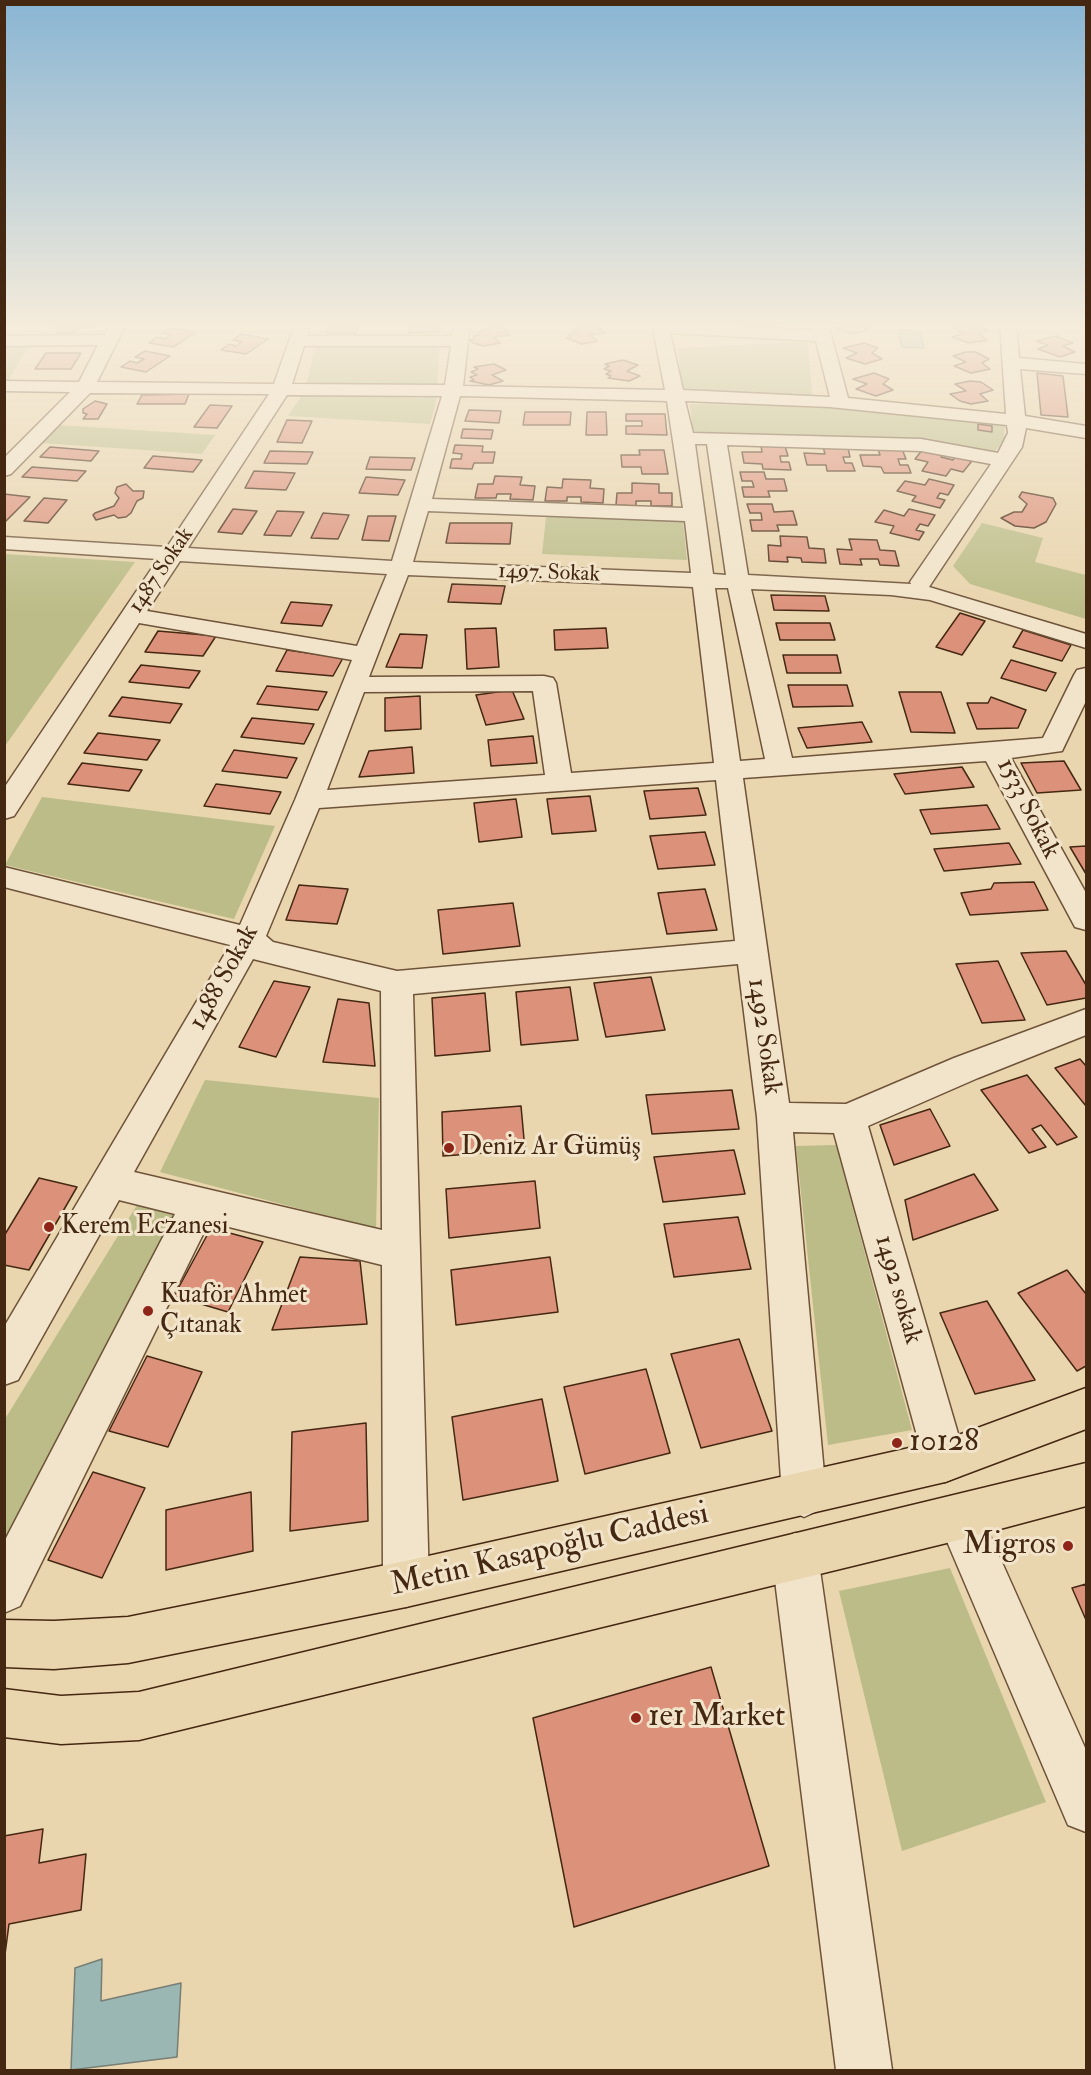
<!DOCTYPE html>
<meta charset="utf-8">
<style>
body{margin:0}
#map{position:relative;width:1091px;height:2075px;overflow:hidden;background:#e9d5ae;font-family:"IM FELL Double Pica",serif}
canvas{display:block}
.frame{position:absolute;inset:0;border:6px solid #452812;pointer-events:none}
</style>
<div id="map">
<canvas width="1091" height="2075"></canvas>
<div class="frame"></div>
</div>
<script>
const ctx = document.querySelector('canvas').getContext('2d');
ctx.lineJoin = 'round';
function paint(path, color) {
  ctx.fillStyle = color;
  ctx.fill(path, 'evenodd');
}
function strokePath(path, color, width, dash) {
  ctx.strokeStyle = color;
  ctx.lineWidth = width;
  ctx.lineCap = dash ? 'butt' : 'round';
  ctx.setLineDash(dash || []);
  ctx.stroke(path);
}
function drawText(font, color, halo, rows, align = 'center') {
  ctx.font = font + ' "IM FELL Double Pica",serif';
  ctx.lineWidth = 6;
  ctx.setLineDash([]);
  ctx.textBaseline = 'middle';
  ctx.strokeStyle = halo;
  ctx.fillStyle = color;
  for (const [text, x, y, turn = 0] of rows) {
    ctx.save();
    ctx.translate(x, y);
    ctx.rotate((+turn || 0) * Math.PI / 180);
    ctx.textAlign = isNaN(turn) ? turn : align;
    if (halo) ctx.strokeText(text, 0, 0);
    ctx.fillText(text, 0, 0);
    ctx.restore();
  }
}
const green = new Path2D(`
 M808,341L812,395L681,390L678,348Z
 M4,342H31L8,381H5Z
 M316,345H440L437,384H306Z
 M302,395L437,398L430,424L288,416Z
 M690,404L846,407L1005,424L1004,439L995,452L987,453L693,434Z
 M57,425L215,435L202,454L41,443Z
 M546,517L683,521L687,560L542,554Z
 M982,523L1043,538L1035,562L1086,575V619L970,584L953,566Z
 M5,554L135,562L5,746L4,554Z
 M42,797L275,826L234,919L5,865Z
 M205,1080L379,1098L376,1229L160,1172Z
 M836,1145L912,1430L828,1445L796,1146Z
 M137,1205L178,1216L5,1551V1419Z
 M950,1568L1046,1802L902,1851L839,1591Z`);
const water = new Path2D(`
 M898,330L920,331L924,348L902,347Z
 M102,1959L101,2001L181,1983L177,2057L71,2070L75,1968Z`);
const building = new Path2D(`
 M58,324H104L94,327L80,328L72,333H56L61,329L53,328Z
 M328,324H358L356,334H326Z
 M410,324H440L439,332L409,333Z
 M845,324H861L869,329L853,334L835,328Z
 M964,324H974L987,330L979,334L987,340L969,343L952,337L964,333L952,327Z
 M586,325L597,326L605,333L590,335L597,341L582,344L566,338L571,337L568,335L576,333L572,330L579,329L577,327Z
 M493,327L504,328L510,335L494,337L500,343L484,346L473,343L470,340L475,339L473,336L480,335L478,332Z
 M171,328L196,332L173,347L149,343L157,337L165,339L170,335L162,333Z
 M241,334L268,339L246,354L221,350L229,344L236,346L242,342L233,340Z
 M1056,336L1073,343L1063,346L1075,352L1060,357L1038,349L1048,345L1036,341Z
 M864,343L878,348L872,353L882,359L865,364L846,358L857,353L843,348Z
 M145,351L170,356L146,372L121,367L130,361L137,363L144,359L135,357Z
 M966,352H976L989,359L982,363L990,369L971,373L954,366L966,362L953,356Z
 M46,353H81L71,369H35Z
 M623,360L638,365L627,371L640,376L629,381L608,378L611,376L606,374L611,371L604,369L609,366L605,364Z
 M494,364L506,370L492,375L503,381L489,385L470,381L474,380L470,377L477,375L471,372L478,369L474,367Z
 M874,373L889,379L883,384L893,390L876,396L856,389L867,384L853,379Z
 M1037,373L1063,376L1068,417L1041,415Z
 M970,381L981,382L993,390L980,394L988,401L971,404L960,401L950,394L966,391L955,384Z
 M189,394L185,404H137L142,395Z
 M95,401L107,404L98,419H83L87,414L83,413V409Z
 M210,405L232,406L217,428L194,427Z
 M469,410L501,411L499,423L465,421Z
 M525,412H571L570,425H523Z
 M587,412H606L607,435H586Z
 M626,414H665L667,435L626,434V426H642V421H626Z
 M287,420L312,421L302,443L277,442Z
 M978,424L992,426V432L978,430Z
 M463,429L493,430L491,439L461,438Z
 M455,445L483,446L482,452H495L493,463H474L472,469L450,468L452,459H461L462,454L453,453Z
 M761,446H785L788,456H780L781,462H789L791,470L763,469L762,464L744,463L742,452H762Z
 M50,447L99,451L91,461L40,457Z
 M823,447L848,448L850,457H843L845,463H852L855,471H827L826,465H807L804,453L825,454Z
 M878,449H902L906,459H898L900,465H908L911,473H884L881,467L863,466L860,455H880Z
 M923,449L943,454L941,457L953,460L955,457L972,461L963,472L951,469L946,476L922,471L928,462L915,459Z
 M639,450H664L668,474H642L641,467H622L621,455H640Z
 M270,451L313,452L307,464L264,463Z
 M153,456L202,460L193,472L144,468Z
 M370,457L415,458L411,470L366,469Z
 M32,467L86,471L77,481L22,477Z
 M254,471L295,473L286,490L245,488Z
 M740,472H764L766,479H784L787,491H768L770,497H744L742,487H754L752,481H742Z
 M495,476L522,477L520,485L535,486L533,500L510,499L511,494H497L496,498H475L478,484H493Z
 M366,477L405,480L398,495L359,493Z
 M563,479L591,480L590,488L604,489L603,503L581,502V497H567V501H545L547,487L562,488Z
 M929,479L954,485L948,495L940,493L937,498L945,500L940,508L912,501L916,496L897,491L905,481L925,485Z
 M632,483L659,484V493H672V506H651V501H636V506L616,505L617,493H632Z
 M126,484L133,491H144L143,498L137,501L131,513L126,517L118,518L114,515L96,520L93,515L95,513L114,506L119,498L115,493L117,487Z
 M1022,492L1053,498L1056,504L1046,522L1034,528L1015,526L1001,518L1014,512H1022L1027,504L1019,497Z
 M4,494L30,497L6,521H4Z
 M44,498L67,500L48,523L24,521Z
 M747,504H772L774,512L793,511L797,525H777L779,531H752L750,520H762L761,513H750Z
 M233,509L257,511L242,534L218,532Z
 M909,509L935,515L928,526L920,524L916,530L924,532L919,540L890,533L894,526L875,522L884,510L904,516Z
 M277,511L304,512L291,536L264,535Z
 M323,513L349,515L338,539L311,538Z
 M368,516H396L389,541L362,540Z
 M450,523H512L510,544L446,543Z
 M780,536L807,537L809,548L824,549L826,563L802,562L801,558L787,557L788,562L769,561L768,545L781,546Z
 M849,539L877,540L880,550L895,551L899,566L880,565L878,559H860L862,565L840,564L837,549L852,550Z
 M452,584L505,586L501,604L448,602Z
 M771,595L825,596L829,611L774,610Z
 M291,602L332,605L322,626L281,623Z
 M960,613L985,621L962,655L936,647Z
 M776,623H830L835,640H780Z
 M496,628L499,667L467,669L465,629Z
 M606,628L608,648L555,650L554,630Z
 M1023,630L1071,645L1062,661L1013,647Z
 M158,631L216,636L203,656L145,652Z
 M400,634L427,635L422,668L386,667Z
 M287,650L343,658L333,676L276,671Z
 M783,655H837L841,673H787Z
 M1011,660L1056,673L1046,691L1001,678Z
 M141,665L200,671L189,688L129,682Z
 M788,685H847L853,706L793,707Z
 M267,686L327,692L318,710L257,704Z
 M512,690L524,719L486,725L476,695Z
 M899,692H941L955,733L911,732Z
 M420,696L421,729L385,731V698Z
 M122,697L182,704L170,723L109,716Z
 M991,697L1026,710L1018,728L977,729L967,703H988Z
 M252,718L314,724L304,744L241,737Z
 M862,722L872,742L807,748L798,728Z
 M98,733L160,740L147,760L84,753Z
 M533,736L537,763L491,766L488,740Z
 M412,747L414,773L359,777L369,751Z
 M234,750L297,758L287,778L222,771Z
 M1064,761L1081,790L1037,793L1021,763Z
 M82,763L142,770L129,791L68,784Z
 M962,767L974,787L905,794L894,774Z
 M216,784L281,792L270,814L204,806Z
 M698,788L706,815L650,819L644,791Z
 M590,796L596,831L552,834L547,799Z
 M516,799L522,837L479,842L474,803Z
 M987,805L1000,829L931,834L920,810Z
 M705,832L715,865L658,869L650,836Z
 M1009,843L1021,864L944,871L934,849Z
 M1086,846V874L1070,847Z
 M1034,882L1048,910L970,915L961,893L991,889L994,883Z
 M299,885L348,889L337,924L286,920Z
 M705,889L717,930L667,934L658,893Z
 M513,903L520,946L443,954L438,910Z
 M1066,951L1086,985V998L1047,1005L1021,953Z
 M998,961L1025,1020L982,1023L956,964Z
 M651,977L665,1030L606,1037L594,983Z
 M274,981L310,987L276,1057L239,1047Z
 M570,987L578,1040L521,1045L516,992Z
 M485,993L490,1051L435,1056L432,998Z
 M338,999L369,1003L375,1066L323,1062Z
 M1080,1059L1086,1066V1106L1055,1068Z
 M1027,1075L1077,1137L1057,1145L1041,1125L1032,1129L1046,1147L1029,1153L981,1090Z
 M732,1090L739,1129L652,1134L646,1095Z
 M521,1106L525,1150L443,1156L442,1112Z
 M930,1109L950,1146L894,1165L880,1125Z
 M734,1150L745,1194L663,1202L654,1157Z
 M974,1174L998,1210L913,1240L905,1200Z
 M39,1178L77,1187L29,1270L4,1265V1236Z
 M535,1181L540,1228L449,1238L446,1189Z
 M738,1217L751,1269L674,1277L664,1224Z
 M211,1228L263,1242L228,1312L174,1296Z
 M300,1257L360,1261L367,1324L272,1330Z
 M550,1257L558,1312L456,1325L451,1270Z
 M1067,1270L1086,1294V1366L1077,1371L1018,1293Z
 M987,1301L1035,1380L975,1394L940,1313Z
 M739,1339L772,1431L701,1448L671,1354Z
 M147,1356L202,1372L168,1447L109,1431Z
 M646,1369L670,1453L585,1474L564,1387Z
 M542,1399L558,1481L463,1500L452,1417Z
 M366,1423L368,1521L290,1531L292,1432Z
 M93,1472L145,1488L102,1578L48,1560Z
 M251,1492L253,1551L166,1570V1510Z
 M1086,1584V1620L1072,1588Z
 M711,1667L769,1866L574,1927L533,1718Z
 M43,1829L39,1863L86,1854L81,1910L9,1924L4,1962V1836Z`);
const minor = new Path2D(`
 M110,324H126L97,382L274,384L295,324H311L307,336H452L454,324H470L463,386L665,390L652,324L813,330L812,324H828L848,398L1006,414L1000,324H1016L1019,358L1086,364V374L1020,369L1025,416L1086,426V438L1026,428L1022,447L929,587L1086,634V648L930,600L891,595L751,589L792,758L1043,738L1074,675L1077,670L1086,668V701L1062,751L1011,758L1086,893V930L1075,927L986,761L743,778L789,1103L846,1104L954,1058L1086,1009V1035L978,1078L868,1126L966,1461L960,1476L945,1482L930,1476L924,1461L834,1133L793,1132L826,1495L819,1510L804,1517L789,1510L782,1495L757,1117L738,964L413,994L429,1584L422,1600L406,1607L390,1600L383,1584L382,1265L209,1222L20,1606L4,1613V1542L175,1214L119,1200L18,1380L4,1385V1327L230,945L4,887V867L240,925L295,800L352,660L139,623L14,816L4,819V788L158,559L4,549V537L167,547L269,394L90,393L11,474L4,476V458L70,392L4,391V381L79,382L98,345L4,346V336L104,335ZM670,333L816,341L830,397L683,390ZM304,346H451L445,385L292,384ZM287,395L442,396L392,561L188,548ZM460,396L667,401L683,508L432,499ZM685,401L830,407L1007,425L1008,433L998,453L921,439L693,433ZM695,444H707L726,575L713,574ZM727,445L921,451L991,464L910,582L911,584L748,575ZM428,511L685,521L691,573L413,562ZM180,561L387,574L357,646L147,611ZM408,575L693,587L714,763L571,773L556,683L553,678L544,676L369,677ZM715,588H728L765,759L740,761ZM533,691L545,775L327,790L364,692ZM716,780L735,941L397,971L273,942L266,936L319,808ZM253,959L381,991L382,1230L134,1172Z
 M959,1496L975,1502L1086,1750V1832L1068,1825L937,1518L943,1502Z
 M795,1533L811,1540L818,1556L892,2070H836L772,1556L779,1540Z`);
const major = new Path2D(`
 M1086,1388V1429L945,1482L406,1607L128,1663L54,1669L4,1667V1620L54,1621L128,1617L406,1561L945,1440Z
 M1086,1463V1506L959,1540L139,1740L61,1744L4,1737V1689L61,1696L139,1692Z`);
const markers = [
 [449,1148,6,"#8f2418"],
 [49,1227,6,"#8f2418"],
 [148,1311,6,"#8f2418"],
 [897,1443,6,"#8f2418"],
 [1068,1546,6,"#8f2418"],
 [636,1718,6,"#8f2418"]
];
const farStreetnames = [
 ["1487 Sokak",162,571,-56],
 ["1497. Sokak",549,574,2]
];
const streetNames = [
 ["1533 Sokak",1027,809,63],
 ["1488 Sokak",225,978,-61],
 ["1492 Sokak",763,1037,82],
 ["1492 sokak",897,1290,74]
];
const poiNames = [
 ["Deniz Ar Gümüş",461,1148],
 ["Kerem Eczanesi",61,1227],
 ["Kuaför Ahmet",160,1296],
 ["Çıtanak",160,1326]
];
const nearPoinames = [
 ["10128",909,1443],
 ["Migros",1056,1546,"right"],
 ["1e1 Market",648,1718]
];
const nearStreetnames = [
 ["Metin Kasapoğlu Caddesi",550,1551,-13]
];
paint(green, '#bbbc87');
paint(water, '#9ab7b3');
strokePath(water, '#787e73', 1.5);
paint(building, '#dc917b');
strokePath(building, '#452812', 1.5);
strokePath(minor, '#6e5339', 3);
strokePath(major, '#452812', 3);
paint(minor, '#f1e4ca');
paint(major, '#e9d5ae');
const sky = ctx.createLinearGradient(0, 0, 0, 614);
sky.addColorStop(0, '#89b5d3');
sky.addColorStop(0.53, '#f5ecdb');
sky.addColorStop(1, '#f5ecdb00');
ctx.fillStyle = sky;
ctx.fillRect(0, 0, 1091, 614);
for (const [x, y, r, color] of markers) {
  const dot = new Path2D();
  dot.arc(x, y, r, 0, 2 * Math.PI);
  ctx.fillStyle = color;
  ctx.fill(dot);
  strokePath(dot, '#f1e4ca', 2);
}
drawText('22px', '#452812', '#f1e4ca', farStreetnames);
drawText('26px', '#452812', '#f1e4ca', streetNames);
drawText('26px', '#452812', '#f1e4ca', poiNames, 'left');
drawText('32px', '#452812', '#f1e4ca', nearPoinames, 'left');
drawText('32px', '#452812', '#f1e4ca', nearStreetnames);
</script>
